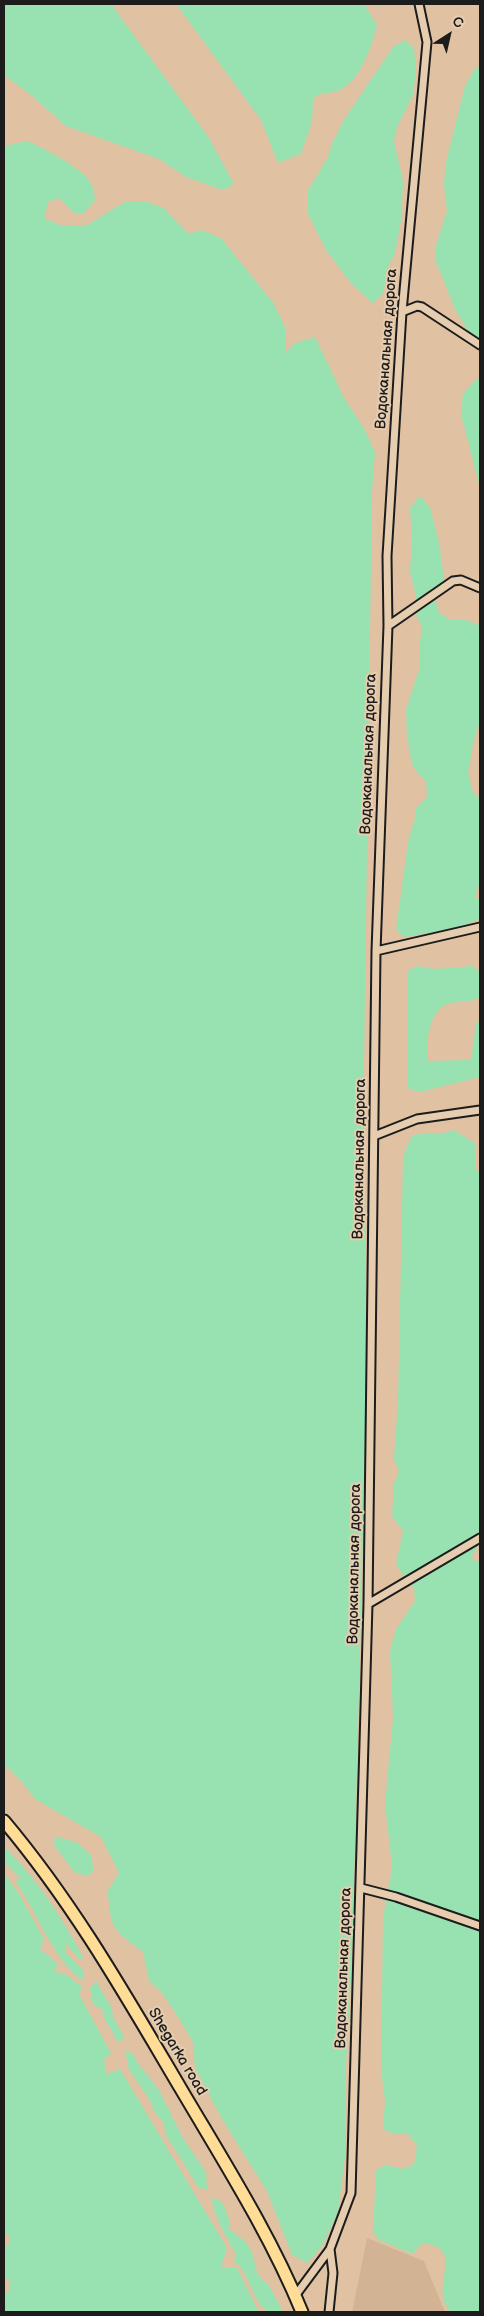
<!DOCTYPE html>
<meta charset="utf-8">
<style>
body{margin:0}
#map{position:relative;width:484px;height:2316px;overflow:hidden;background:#e0c2a2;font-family:"Balsamiq Sans",sans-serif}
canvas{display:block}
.frame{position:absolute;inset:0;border:5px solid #1c1c1c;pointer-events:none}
.north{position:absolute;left:424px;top:10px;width:50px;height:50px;-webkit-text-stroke:4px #e7cdaf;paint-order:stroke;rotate:35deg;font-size:14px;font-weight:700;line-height:20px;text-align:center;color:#1c1c1c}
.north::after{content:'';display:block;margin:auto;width:18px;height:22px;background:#1c1c1c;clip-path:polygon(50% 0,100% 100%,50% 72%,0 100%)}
</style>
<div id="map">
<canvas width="484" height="2316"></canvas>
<div class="frame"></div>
<div class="north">С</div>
</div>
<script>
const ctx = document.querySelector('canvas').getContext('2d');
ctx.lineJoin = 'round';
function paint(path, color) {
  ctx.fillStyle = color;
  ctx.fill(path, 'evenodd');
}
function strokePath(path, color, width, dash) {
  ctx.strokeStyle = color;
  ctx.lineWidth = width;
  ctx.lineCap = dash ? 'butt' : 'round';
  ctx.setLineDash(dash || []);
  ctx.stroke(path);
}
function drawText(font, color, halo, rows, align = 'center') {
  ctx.font = font + ' "Balsamiq Sans",sans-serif';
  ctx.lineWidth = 4;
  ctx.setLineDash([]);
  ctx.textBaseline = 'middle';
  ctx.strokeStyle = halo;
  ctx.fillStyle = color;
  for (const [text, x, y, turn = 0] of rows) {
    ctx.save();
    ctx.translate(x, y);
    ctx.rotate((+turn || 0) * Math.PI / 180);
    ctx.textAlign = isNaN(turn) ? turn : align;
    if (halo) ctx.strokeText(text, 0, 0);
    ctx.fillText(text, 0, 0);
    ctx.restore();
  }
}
const built = new Path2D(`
 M367,2238L424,2261L445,2312H352Z`);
const green = new Path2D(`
 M4,4H111L209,138L234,184L223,190L186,177L159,159L66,126L31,95L4,75Z
 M176,4H364L377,25C369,53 357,96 321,93L313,99L312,121L301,154L278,163L261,120Z
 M405,40L414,48L416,71L413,95L397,127L394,141L403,181L401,221L395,253L388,267L383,294L372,303L350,282L326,250L308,214V190L328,157L332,143L345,118L393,47Z
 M475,68H480V341L473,340L455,309L435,259L436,245L447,211L444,184L446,162L465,86Z
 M27,141C44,148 88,170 93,188C95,192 94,196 95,200L84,213H74L59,198L48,202L44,218L62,226L87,225L125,202H147L164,208L188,234L202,230L222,239L274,304L285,327L286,353L295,343L315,337L343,396L366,432L375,453L372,490L364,1065L366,1418L352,1962L345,2083L346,2148L338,2212L323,2244L308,2263L292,2255L267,2191L222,2119L195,2068L193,2043L182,2023L162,1993L149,1981L143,1952C132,1943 116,1935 112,1921C109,1913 110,1902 107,1892L119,1873L101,1837L35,1799L23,1783L4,1764V146Z
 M480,378V488L461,414L463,394L476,379Z
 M420,496L430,507L439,543L444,578L435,597L438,611L449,620H465L480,625V721L473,744L468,773L473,793L480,799V881L475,898L480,899V919L455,929L403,937L396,929L408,842C411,829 416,821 416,808L427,797L426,781L419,775L412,764L407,737L406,709L419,670V647L422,627L416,614L415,592L410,572L412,540L410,508Z
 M416,966L435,969L473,966L480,972V997C472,1003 460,1001 450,1003C429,1008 425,1043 428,1061L471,1060L476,1023L480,1020V1077L419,1092L407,1088L408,971Z
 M454,1130L475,1143L476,1170L480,1172V1542L471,1559L480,1562V2312H452L448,2310C446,2305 443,2300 443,2295C441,2272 459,2247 422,2243L412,2254L379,2240L373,2232L376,2170L386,2165L402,2169L414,2164L417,2145L407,2134H393L383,2129L385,2101L381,2068L383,1918L392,1867L385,1804L393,1717L390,1651L396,1629L415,1601L414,1587L404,1577L396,1564L403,1531L392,1517L394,1484L399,1471L394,1459L398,1403L403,1157L411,1137C425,1129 440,1137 454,1130Z
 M55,1836L78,1843L91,1855L94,1871L87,1876L74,1872L54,1845Z
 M4,1846C37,1879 61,1916 83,1957L80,1960L66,1944V1953L84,1971L82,1981C51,1956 38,1913 15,1881L21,1879L5,1863Z
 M4,1873L18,1892L44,1939L40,1949L58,1964L54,1971L67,1975L82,1987L79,1994L111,2053L104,2060L106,2074L120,2069L227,2248L221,2268H237L259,2312H4V2293L10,2291V2280L4,2277V2253L10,2240L8,2234H4Z
 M96,1981L112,2008L113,2017L124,2037L121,2042H117C113,2029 103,2022 102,2009L93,2005L90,1988Z
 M125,2050L132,2053L140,2066L159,2090L183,2138L206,2172L207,2190L198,2187L166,2135L163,2122L155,2113L148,2097L129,2070Z
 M212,2197L223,2203L230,2223L228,2228L246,2242L252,2252L258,2275L270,2287L283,2312H267C250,2297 252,2276 234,2261L236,2254C228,2241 211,2211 212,2197Z`);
const street = new Path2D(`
 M402,312L417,306L422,307L480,345
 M388,626L453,581L461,580L480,588
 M376,951L480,927
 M374,1136L417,1119L480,1110
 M368,1604L480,1538
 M361,1888L396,1897L480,1926
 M295,2296L330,2249
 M329,2312L333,2273L330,2249L351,2193L368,1604L376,951L388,626L387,556L402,312L427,42L419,4`);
const primary = new Path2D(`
 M4,1821C74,1904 126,1996 181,2089C224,2162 270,2234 302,2312`);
const streetNames = [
 ["Водоканальная дорога",387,349,-86],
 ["Водоканальная дорога",369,754,-88],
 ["Водоканальная дорога",360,1159,-89],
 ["Водоканальная дорога",355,1564,-89],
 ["Водоканальная дорога",344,1968,-88],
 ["Shegarka road",177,2052,59]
];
paint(built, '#d2b494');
paint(green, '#98e1b0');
strokePath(street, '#1c1c1c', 11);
strokePath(primary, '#1c1c1c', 15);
strokePath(street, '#e7cdaf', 7);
strokePath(primary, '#ffdd96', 11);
drawText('15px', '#1c1c1c', '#e7cdaf', streetNames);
</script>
